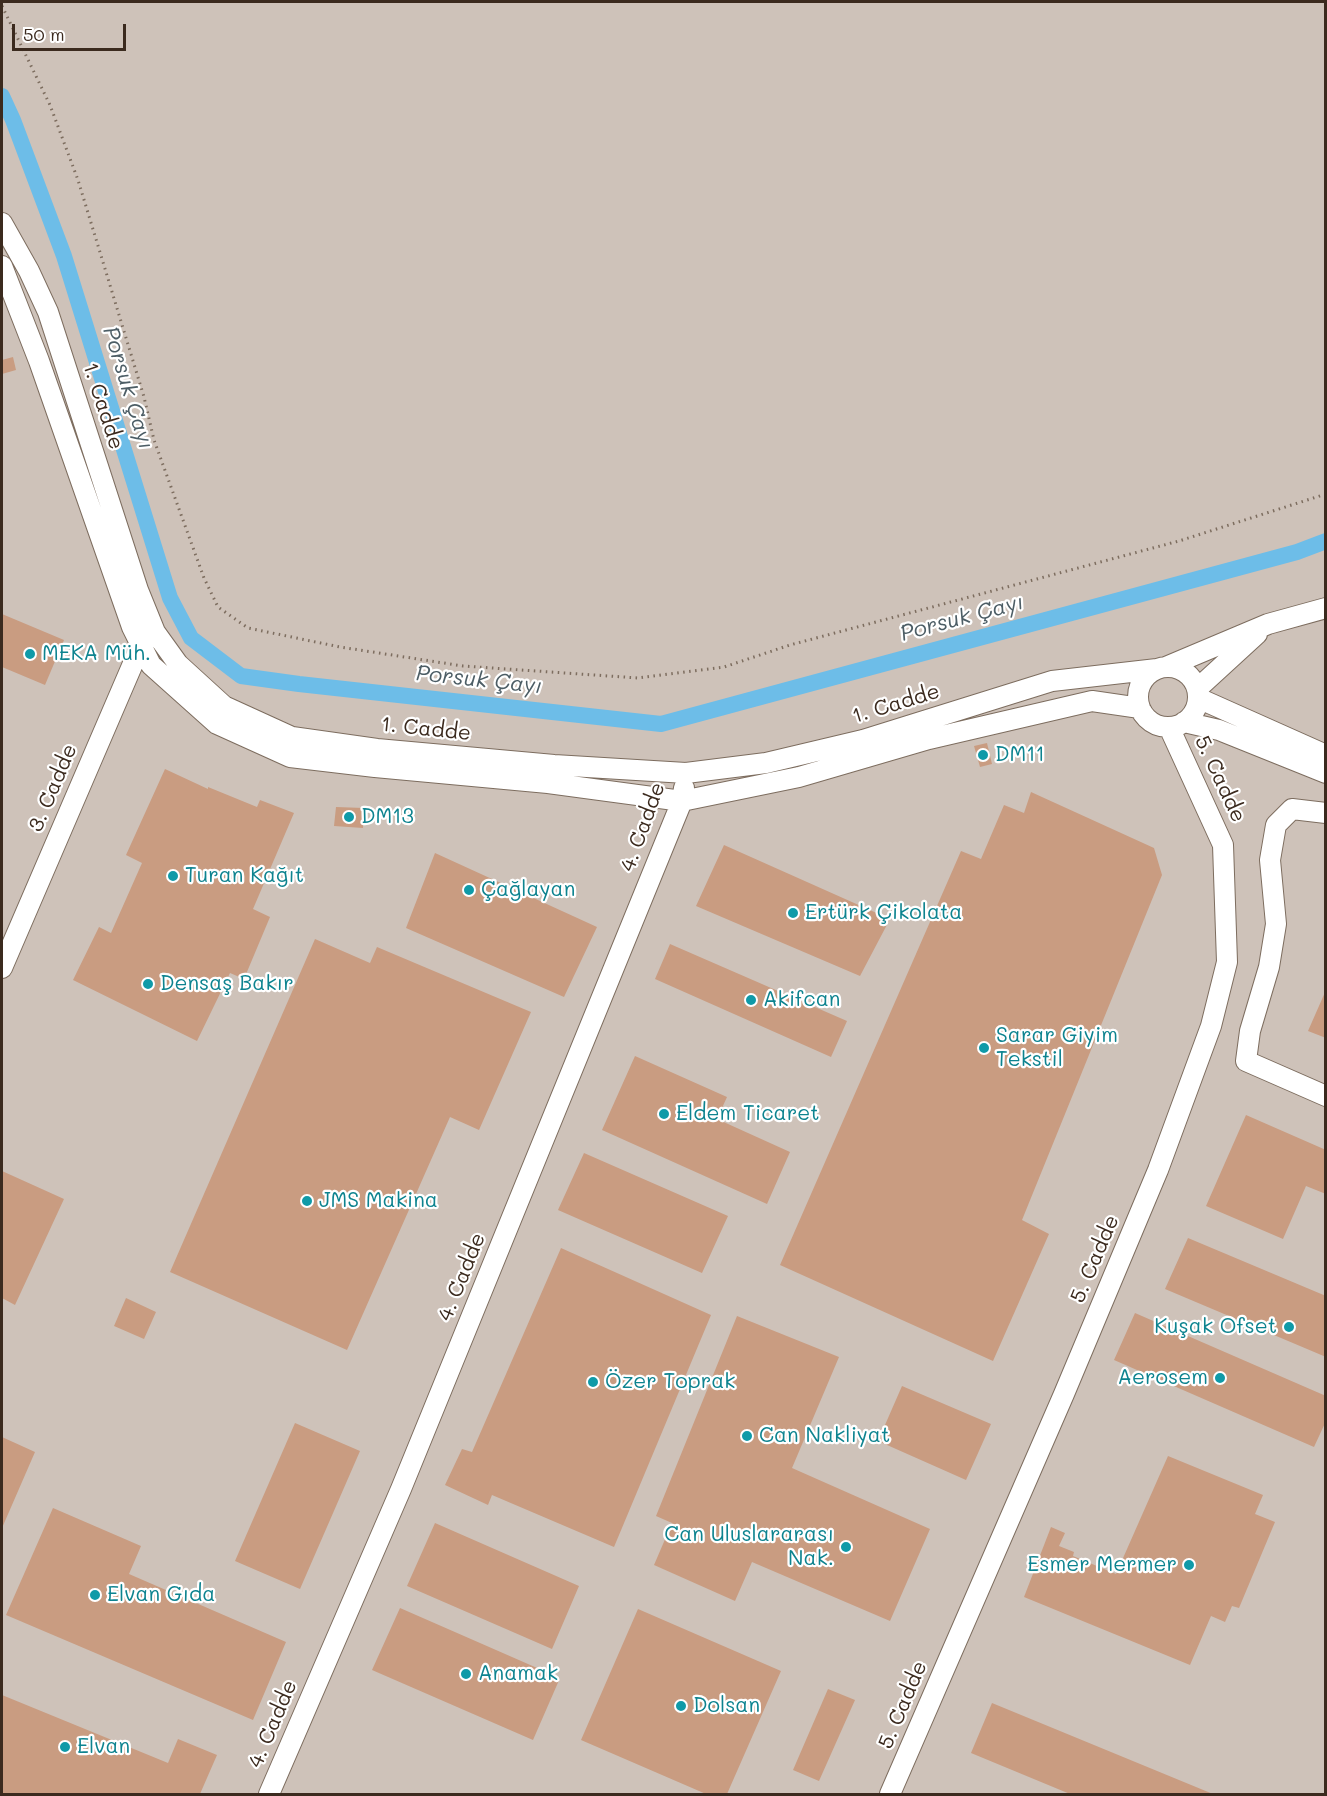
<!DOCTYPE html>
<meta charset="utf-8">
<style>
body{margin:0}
#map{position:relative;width:1327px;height:1796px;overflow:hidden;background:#f8e9d7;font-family:Mali,sans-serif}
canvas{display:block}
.frame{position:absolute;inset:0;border:3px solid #3b2a1e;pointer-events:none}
.scale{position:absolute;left:12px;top:24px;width:114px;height:27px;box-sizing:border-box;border:3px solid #3b2a1e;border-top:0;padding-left:8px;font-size:18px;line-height:21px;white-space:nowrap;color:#3b2a1e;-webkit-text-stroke:4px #fff;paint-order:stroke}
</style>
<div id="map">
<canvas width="1327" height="1796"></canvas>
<div class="frame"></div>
<div class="scale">50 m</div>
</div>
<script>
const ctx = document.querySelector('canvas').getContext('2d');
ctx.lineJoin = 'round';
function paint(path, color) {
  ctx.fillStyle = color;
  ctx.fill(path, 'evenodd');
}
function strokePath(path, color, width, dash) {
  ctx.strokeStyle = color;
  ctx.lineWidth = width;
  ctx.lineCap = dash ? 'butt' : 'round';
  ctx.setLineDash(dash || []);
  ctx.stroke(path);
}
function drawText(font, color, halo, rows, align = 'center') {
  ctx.font = font + ' Mali,sans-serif';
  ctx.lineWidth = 4.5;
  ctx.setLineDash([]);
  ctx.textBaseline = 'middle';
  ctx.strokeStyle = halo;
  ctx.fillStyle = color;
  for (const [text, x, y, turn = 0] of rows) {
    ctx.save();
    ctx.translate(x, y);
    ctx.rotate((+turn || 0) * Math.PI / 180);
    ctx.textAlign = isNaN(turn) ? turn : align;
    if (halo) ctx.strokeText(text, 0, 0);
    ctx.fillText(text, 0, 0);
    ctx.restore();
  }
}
const industrial = new Path2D(`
 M2,2H1325V1794H2Z`);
const canal = new Path2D(`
 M2,96L13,120L64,256L170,598L191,638L241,676L299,684L661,724L1297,552L1326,541`);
const building = new Path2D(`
 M13,357L16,370L2,374V360Z
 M2,614L64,640L45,685L2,667Z
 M987,743L992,764L980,767L974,746Z
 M165,769L208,789V787L257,807L260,800L294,813L253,909L270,917L244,979L230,973L197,1041L73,980L99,927L111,933L142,863L126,855Z
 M1031,792L1154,848L1162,875L1022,1220L1049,1234L993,1361L780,1265L961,851L981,859L1004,805L1024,813Z
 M336,807L364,808L363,828L334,826Z
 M724,845L890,919L860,976L696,906Z
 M435,853L597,927L564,997L406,928Z
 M315,939L370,963L377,947L531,1012L479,1130L450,1117L347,1350L170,1272Z
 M670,944L847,1021L831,1057L655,979Z
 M1326,990V1038L1308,1031Z
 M635,1056L727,1097L717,1119L790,1152L767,1204L602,1130Z
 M1246,1115L1326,1150V1194L1306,1186L1283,1239L1206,1206Z
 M584,1153L728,1216L702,1273L558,1210Z
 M2,1171L64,1199L15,1305L2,1298Z
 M1188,1238L1326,1296V1357L1165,1289Z
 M561,1248L711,1315L614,1547L492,1495L488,1505L445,1485L462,1449L472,1452Z
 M126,1298L156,1312L144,1339L114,1326Z
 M1135,1313L1326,1396V1421L1314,1447L1114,1360Z
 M737,1316L839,1357L792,1468L930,1529L890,1621L752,1562L735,1601L654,1565L672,1523L656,1516Z
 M902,1386L991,1424L966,1480L878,1441Z
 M295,1423L360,1451L300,1589L235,1561Z
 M2,1437L35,1452L2,1528Z
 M1168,1456L1263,1495L1255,1514L1275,1522L1239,1608L1232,1606L1225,1622L1211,1616L1190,1665L1024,1597L1051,1527L1065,1533L1059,1546L1074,1552L1073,1556L1116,1574Z
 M53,1508L141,1546L129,1574L286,1642L253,1720L6,1615Z
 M435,1523L579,1586L552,1649L407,1586Z
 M400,1608L560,1678L533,1740L372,1670Z
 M638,1609L781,1671L727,1794H706L581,1740Z
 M828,1689L855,1700L819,1781L793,1770Z
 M2,1695L168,1763L178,1739L217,1755L200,1794H2Z
 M992,1703L1213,1794H1070L971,1753Z`);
const path = new Path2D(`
 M2,6L50,105L78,180L144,397L154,440L204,578L218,607L248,628L340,647L463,666L638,678L724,667L790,645L1179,541L1326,494`);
const minor = new Path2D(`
 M2,223L29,271L48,312L138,590L155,632L178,664L224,706L292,737L377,749L554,765L686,773L766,763L863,740L1052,681L1157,669
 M2,266L39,361L132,627L151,665L217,724L290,757L375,767L548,783L682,801L799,777L929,739L1092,701L1140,708
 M1166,667L1268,624L1326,608
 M1138 697a30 30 0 1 1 60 0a30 30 0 1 1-60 0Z
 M1197,689L1257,634
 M1198,698L1326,755
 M1184,722L1219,730L1326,773
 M1326,813L1292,809L1276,825L1270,860L1276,924L1269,967L1250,1031L1246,1061L1326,1096
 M2,968L141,645L148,639
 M269,1794L401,1489L682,801L684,788
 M890,1794L1064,1394L1158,1170L1211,1026L1227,962L1223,845L1169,727`);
const markers = [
 [30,654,6,"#0f9aa8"],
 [983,755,6,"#0f9aa8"],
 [349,817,6,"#0f9aa8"],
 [173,876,6,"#0f9aa8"],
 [469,890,6,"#0f9aa8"],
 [793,913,6,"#0f9aa8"],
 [148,984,6,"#0f9aa8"],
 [751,1000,6,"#0f9aa8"],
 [984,1048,6,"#0f9aa8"],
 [664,1114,6,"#0f9aa8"],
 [307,1201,6,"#0f9aa8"],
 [1289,1327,6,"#0f9aa8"],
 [1220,1378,6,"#0f9aa8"],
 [593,1382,6,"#0f9aa8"],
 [747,1436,6,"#0f9aa8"],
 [846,1547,6,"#0f9aa8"],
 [1189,1565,6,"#0f9aa8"],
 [95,1595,6,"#0f9aa8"],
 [466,1674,6,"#0f9aa8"],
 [681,1706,6,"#0f9aa8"],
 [65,1747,6,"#0f9aa8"]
];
const streetNames = [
 ["1. Cadde",103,406,72],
 ["1. Cadde",896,704,-17],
 ["1. Cadde",426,729,6],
 ["5. Cadde",1220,779,65],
 ["3. Cadde",53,788,-67],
 ["4. Cadde",643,827,-70],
 ["5. Cadde",1095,1259,-67],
 ["4. Cadde",462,1277,-68],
 ["5. Cadde",903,1705,-67],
 ["4. Cadde",273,1724,-67]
];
const cultureNames = [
 ["MEKA Müh.",42,654],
 ["DM11",995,755],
 ["DM13",361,817],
 ["Turan Kağıt",185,876],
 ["Çağlayan",481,890],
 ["Ertürk Çikolata",805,913],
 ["Densaş Bakır",160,984],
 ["Akifcan",763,1000],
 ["Sarar Giyim",996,1036],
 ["Tekstil",996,1060],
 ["Eldem Ticaret",676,1114],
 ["JMS Makina",319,1201],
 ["Kuşak Ofset",1277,1327,"right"],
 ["Aerosem",1208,1378,"right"],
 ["Özer Toprak",605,1382],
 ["Can Nakliyat",759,1436],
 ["Can Uluslararası",834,1535,"right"],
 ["Nak.",834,1559,"right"],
 ["Esmer Mermer",1177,1565,"right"],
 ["Elvan Gıda",107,1595],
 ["Anamak",478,1674],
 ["Dolsan",693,1706],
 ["Elvan",77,1747]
];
const waterNames = [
 ["Porsuk Çayı",128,388,73],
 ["Porsuk Çayı",962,618,-15],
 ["Porsuk Çayı",479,680,6]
];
paint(industrial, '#cec2b9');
strokePath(canal, '#6dbde8', 16);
paint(building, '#c99c81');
strokePath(minor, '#7d6d5f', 22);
strokePath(path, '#7d6d5f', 3, [1.5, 4.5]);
strokePath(minor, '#fff', 20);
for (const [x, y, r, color] of markers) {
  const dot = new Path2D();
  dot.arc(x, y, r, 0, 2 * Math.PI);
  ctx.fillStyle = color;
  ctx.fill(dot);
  strokePath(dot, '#fff', 2);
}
drawText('21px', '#3b2a1e', '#fff', streetNames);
drawText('21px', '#0d838f', '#fff', cultureNames, 'left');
drawText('italic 22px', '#4c5d65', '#fff', waterNames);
</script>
